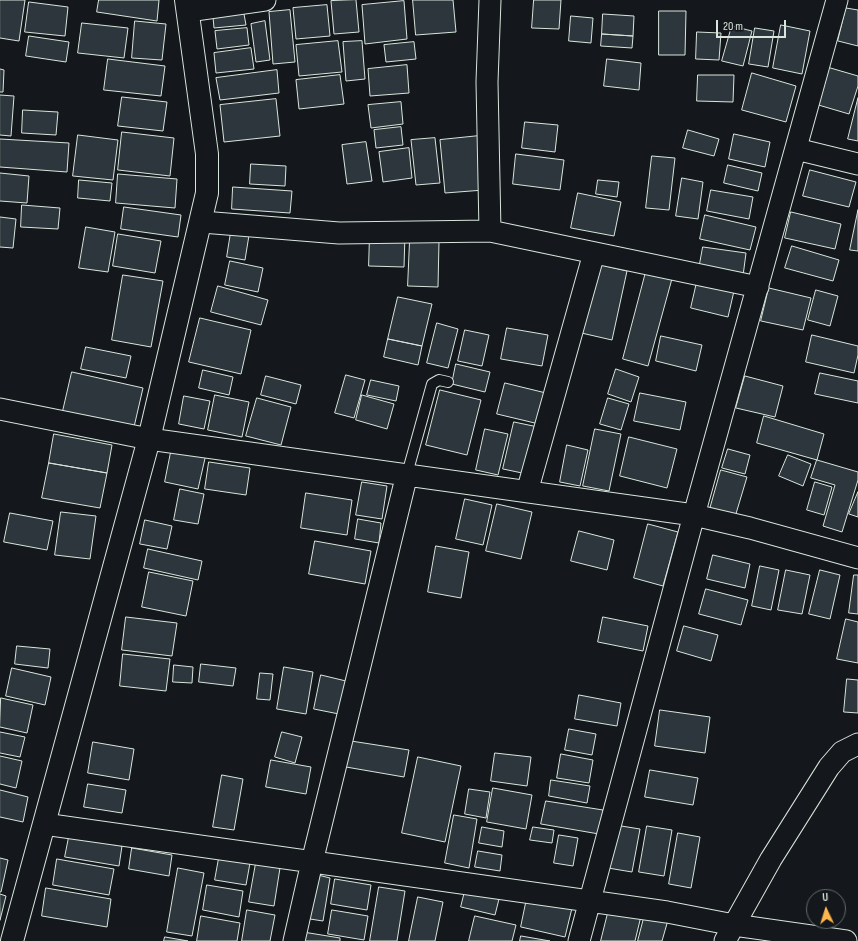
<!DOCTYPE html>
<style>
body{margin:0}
#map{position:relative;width:858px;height:941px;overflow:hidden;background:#14181c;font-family:"Sofia Sans Condensed",sans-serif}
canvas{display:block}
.north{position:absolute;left:806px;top:889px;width:40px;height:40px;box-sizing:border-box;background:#14181c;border:1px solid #626a69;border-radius:50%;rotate:356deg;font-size:11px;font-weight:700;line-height:16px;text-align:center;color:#d8e6dc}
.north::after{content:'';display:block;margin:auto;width:14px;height:18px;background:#ffb74d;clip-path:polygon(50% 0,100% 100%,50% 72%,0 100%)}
.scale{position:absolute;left:716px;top:20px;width:70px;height:18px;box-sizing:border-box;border:2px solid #d8e6dc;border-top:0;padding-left:5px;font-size:12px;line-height:14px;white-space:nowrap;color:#d8e6dc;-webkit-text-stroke:3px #14181c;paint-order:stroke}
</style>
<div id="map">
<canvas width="858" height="941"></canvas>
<div class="north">U</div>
<div class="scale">20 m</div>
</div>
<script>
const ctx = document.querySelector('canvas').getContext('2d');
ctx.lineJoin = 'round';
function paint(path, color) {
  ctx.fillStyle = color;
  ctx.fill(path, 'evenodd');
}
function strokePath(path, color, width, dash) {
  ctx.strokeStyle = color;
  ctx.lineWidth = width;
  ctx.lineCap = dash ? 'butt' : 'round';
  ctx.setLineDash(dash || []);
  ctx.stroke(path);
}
const building = new Path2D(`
 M0,0H25L19,41L0,38Z
 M99,0H159L157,21L97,12Z
 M356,0L359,32L334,34L331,1Z
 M413,0H453L456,32L416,35Z
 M534,0H561L559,29L532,28Z
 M404,1L407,39L365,44L362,5Z
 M29,2L68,7L65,36L25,32Z
 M327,5L330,36L296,39L293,8Z
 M846,8L858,10V46L838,41Z
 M290,10L295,62L273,64L269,12Z
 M659,11H686L685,55H659Z
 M244,14L246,25L214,28L213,17Z
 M603,14L634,16L633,36L602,34Z
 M571,16L593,18L591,43L569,41Z
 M135,21L166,24L162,60L132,58Z
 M265,21L270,60L256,62L251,24Z
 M82,23L128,28L124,58L78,53Z
 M781,25L810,31L802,74L773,68Z
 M732,26L752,31L743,66L722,61Z
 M247,28L249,45L217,49L215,31Z
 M755,28L774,31L768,67L749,64Z
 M697,32L721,33L719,60L696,59Z
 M602,34L633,36L632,48L601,46Z
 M29,36L69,42L66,62L26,56Z
 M338,41L342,72L299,76L296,45Z
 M362,41L365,79L346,81L343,42Z
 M414,42L416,59L386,62L384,45Z
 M251,48L254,69L216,73L214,53Z
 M108,59L165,66L161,96L104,90Z
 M607,59L641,63L639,90L604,86Z
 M407,65L409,93L370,96L368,69Z
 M827,67L858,76V86L849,114L815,104Z
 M0,69L4,70L3,92H0Z
 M277,70L279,93L220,100L216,78Z
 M752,73L796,86L786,122L742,110Z
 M340,75L344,104L299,109L296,80Z
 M698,75H734L733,102L697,101Z
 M0,95L14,96L11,136L0,135Z
 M122,97L167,102L163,131L118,126Z
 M858,98V141L848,139Z
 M276,99L280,136L224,142L220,105Z
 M401,102L403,124L371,128L368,105Z
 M23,110L58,112L56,135L22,133Z
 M525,122L558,125L555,152L522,148Z
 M401,127L403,145L376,148L374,130Z
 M688,130L719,139L714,156L683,148Z
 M122,132L174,138L170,176L118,170Z
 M734,134L770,142L765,167L729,159Z
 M78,135L118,140L113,180L73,176Z
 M479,136L484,190L445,193L440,140Z
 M435,138L440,183L416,185L411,140Z
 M0,139L69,143L67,172L0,167Z
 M366,142L372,181L347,184L342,145Z
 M409,148L412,178L383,182L379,152Z
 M516,154L564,160L560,190L513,184Z
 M652,156L675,158L669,210L646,208Z
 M251,164L286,166L285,186L250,184Z
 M728,165L762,173L758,191L724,183Z
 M810,170L856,182L849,207L803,196Z
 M0,173L29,176L27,203L0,201Z
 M118,174L177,179L175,208L116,203Z
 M682,178L703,182L698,219L676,216Z
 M79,180L112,183L110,201L78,198Z
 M598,180L619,182L617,197L596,194Z
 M233,187L292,191L290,213L232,209Z
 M711,190L753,197L749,219L707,211Z
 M578,193L621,202L614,236L571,228Z
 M22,205L60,208L58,229L21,227Z
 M124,207L181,215L178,237L121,229Z
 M858,210V251L850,250Z
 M791,212L841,224L835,249L785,238Z
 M705,215L756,227L750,250L700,239Z
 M0,217L16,219L13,248L0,247Z
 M232,226L250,229L245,260L227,257Z
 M86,227L115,232L108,272L79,268Z
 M370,233L405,234L404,267L369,266Z
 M118,234L161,241L155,273L113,266Z
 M410,240L439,241L438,287L408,286Z
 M792,246L839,260L833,281L785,268Z
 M703,247L746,253L743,276L699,269Z
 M230,261L263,268L258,292L225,285Z
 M593,263L627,271L612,340L577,332Z
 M647,268L673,275L648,366L623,359Z
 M123,275L163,281L151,347L112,340Z
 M697,282L734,291L728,317L691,308Z
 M218,286L268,300L261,325L211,312Z
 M769,288L811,298L803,330L761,321Z
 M816,290L838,296L830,326L808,320Z
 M398,297L432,304L422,346L388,339Z
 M200,318L251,330L241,374L189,362Z
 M437,323L458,329L448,368L427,363Z
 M507,328L548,335L542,366L501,359Z
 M465,330L489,335L482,366L458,361Z
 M812,335L858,346V355L854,373L806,362Z
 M661,336L702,345L696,371L656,361Z
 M388,339L422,346L418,365L384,357Z
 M86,347L131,356L126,378L81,369Z
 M456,364L490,372L485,392L452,384Z
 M616,369L639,377L631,402L608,394Z
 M203,370L233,377L229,395L199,388Z
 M72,372L143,388L134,427L63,411Z
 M820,373L858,381V403L815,394Z
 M346,375L365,380L354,418L335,413Z
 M266,376L301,385L296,404L261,395Z
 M745,376L783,386L775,417L736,408Z
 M371,380L399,386L396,401L367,395Z
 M505,383L546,393L539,424L497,414Z
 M440,390L481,400L467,455L426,445Z
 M640,393L686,402L680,430L634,421Z
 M215,395L249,402L242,437L208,430Z
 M362,395L394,404L387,429L356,420Z
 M184,396L210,401L204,429L179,424Z
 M257,398L291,407L281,445L246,436Z
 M608,398L629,404L621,430L600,424Z
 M764,416L824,434L817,460L757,443Z
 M514,422L538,427L527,474L503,469Z
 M485,429L508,434L498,475L476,470Z
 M595,429L621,434L609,491L583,486Z
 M54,434L112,445L107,473L49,463Z
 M629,437L677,449L667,488L620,476Z
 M567,445L588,450L580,486L560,482Z
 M172,447L206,454L198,489L165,482Z
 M728,449L750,455L745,474L722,468Z
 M788,455L811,464L803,486L779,476Z
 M817,460L858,472V480L842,532L823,526L835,485L811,478Z
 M209,462L250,468L246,495L205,489Z
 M49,463L107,473L100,508L42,498Z
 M721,470L747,477L735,517L710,509Z
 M362,482L387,486L382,519L356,515Z
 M815,482L832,487L824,515L807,510Z
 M180,489L204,494L198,524L174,520Z
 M858,492V517L849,514Z
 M306,493L352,500L347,535L301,528Z
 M465,499L492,505L483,545L456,539Z
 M497,504L532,512L521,559L486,551Z
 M61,512L96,516L90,559L55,555Z
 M10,513L53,521L47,550L4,542Z
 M358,519L381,523L379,543L355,539Z
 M145,520L172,526L167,549L140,544Z
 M648,524L678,532L663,586L634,578Z
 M579,531L614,540L607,570L571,561Z
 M315,541L371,551L365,584L309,574Z
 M436,546L469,552L461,598L428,592Z
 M148,549L202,561L198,580L144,568Z
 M713,555L750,564L745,588L707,579Z
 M760,566L779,570L771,610L752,606Z
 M786,570L810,575L802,614L778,610Z
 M820,570L840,575L830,619L809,614Z
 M149,572L193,581L186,616L142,607Z
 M854,575H858V614L849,613Z
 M706,589L748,600L741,625L699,614Z
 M126,617L177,623L172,656L122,650Z
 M603,617L648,626L643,651L598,642Z
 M846,619L858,622V663L837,659Z
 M684,626L718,635L711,661L677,651Z
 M17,646L50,649L48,668L15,664Z
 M123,654L170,659L166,691L120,686Z
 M201,664L236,668L233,686L199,682Z
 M174,665L193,667L192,683L173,682Z
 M284,667L313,672L306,714L277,709Z
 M12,668L51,677L45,705L6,696Z
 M260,673L273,674L270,700L257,699Z
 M321,675L346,681L339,714L314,709Z
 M847,679L858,680V713L844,712Z
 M579,695L621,703L617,726L575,719Z
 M1,698L33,705L27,733L0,727Z
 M660,710L710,717L705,753L655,746Z
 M569,729L596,734L592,755L565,750Z
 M0,732L25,737L20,757L0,753Z
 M282,732L302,737L295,763L275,757Z
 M351,741L409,750L404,777L346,767Z
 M93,742L134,749L129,780L88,773Z
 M495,753L531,757L527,786L491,781Z
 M561,754L593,760L589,783L557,778Z
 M0,756L22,761L16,788L0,784Z
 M418,757L461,766L445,842L402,833Z
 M271,760L311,767L306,794L266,787Z
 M650,770L698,778L693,805L645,797Z
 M222,775L243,779L234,830L213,827Z
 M551,780L590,786L587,803L549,796Z
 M88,784L126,790L122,813L84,807Z
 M493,788L532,795L526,829L487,822Z
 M469,789L490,792L486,818L465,814Z
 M0,790L28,797L23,822L0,817Z
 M546,801L603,810L599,834L541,824Z
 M454,815L477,819L469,868L445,863Z
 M615,825L640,829L632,872L608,868Z
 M647,826L672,830L664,876L639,872Z
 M482,827L504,831L502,847L479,843Z
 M533,827L554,830L552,843L530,840Z
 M678,833L700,837L691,888L669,884Z
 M559,835L578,838L573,866L554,863Z
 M69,837L122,846L119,866L65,857Z
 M132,848L172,855L169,876L129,869Z
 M478,851L502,855L500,871L475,867Z
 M0,858L8,860L1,892H0Z
 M219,858L250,863L246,885L215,880Z
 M57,859L114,869L109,895L53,885Z
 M256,863L280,868L274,906L249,902Z
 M178,868L204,873L192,936L167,932Z
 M318,875L330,878L323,921L310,919Z
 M335,879L371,885L367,910L331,904Z
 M207,885L243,891L239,917L203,910Z
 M379,887L405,891L397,941H370Z
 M46,888L111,899L107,927L42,916Z
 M465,891L499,899L495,915L461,907Z
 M0,894L6,896L0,920Z
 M418,897L443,902L435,941H409Z
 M527,898L572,908L565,937L521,927Z
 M609,909L641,916L635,941H601Z
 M247,910L275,915L270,941H242Z
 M332,910L368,916L364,940L328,934Z
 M645,914L668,920L662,941H638Z
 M201,916L240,923L237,941H197Z
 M475,916L516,925L512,941H469Z
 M303,932L340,938V941H301Z
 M521,936L550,941H520Z
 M165,937L188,941H164Z`);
const lane = new Path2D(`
 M407,474L432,384L439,380L448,382`);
const street = new Path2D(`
 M188,11L265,0
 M796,149L858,164
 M202,222L339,233L490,231L758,287
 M490,231L487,82L490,0
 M0,409L149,439L694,515L750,528L858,558
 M527,492L594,253
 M44,824L667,912L734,925L846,941
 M294,941L312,862L407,474
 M579,941L694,515L837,0
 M725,941L771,859L829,767L842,752L858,744`);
const secondary = new Path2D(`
 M12,941L149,439L207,193V154L186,0`);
paint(building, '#2c363c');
strokePath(building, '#d8e6dc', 1);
strokePath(lane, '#d8e6dc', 12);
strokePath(street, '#d8e6dc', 23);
strokePath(secondary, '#d8e6dc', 24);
strokePath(lane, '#14181c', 10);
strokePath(street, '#14181c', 21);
strokePath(secondary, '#14181c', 22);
</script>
